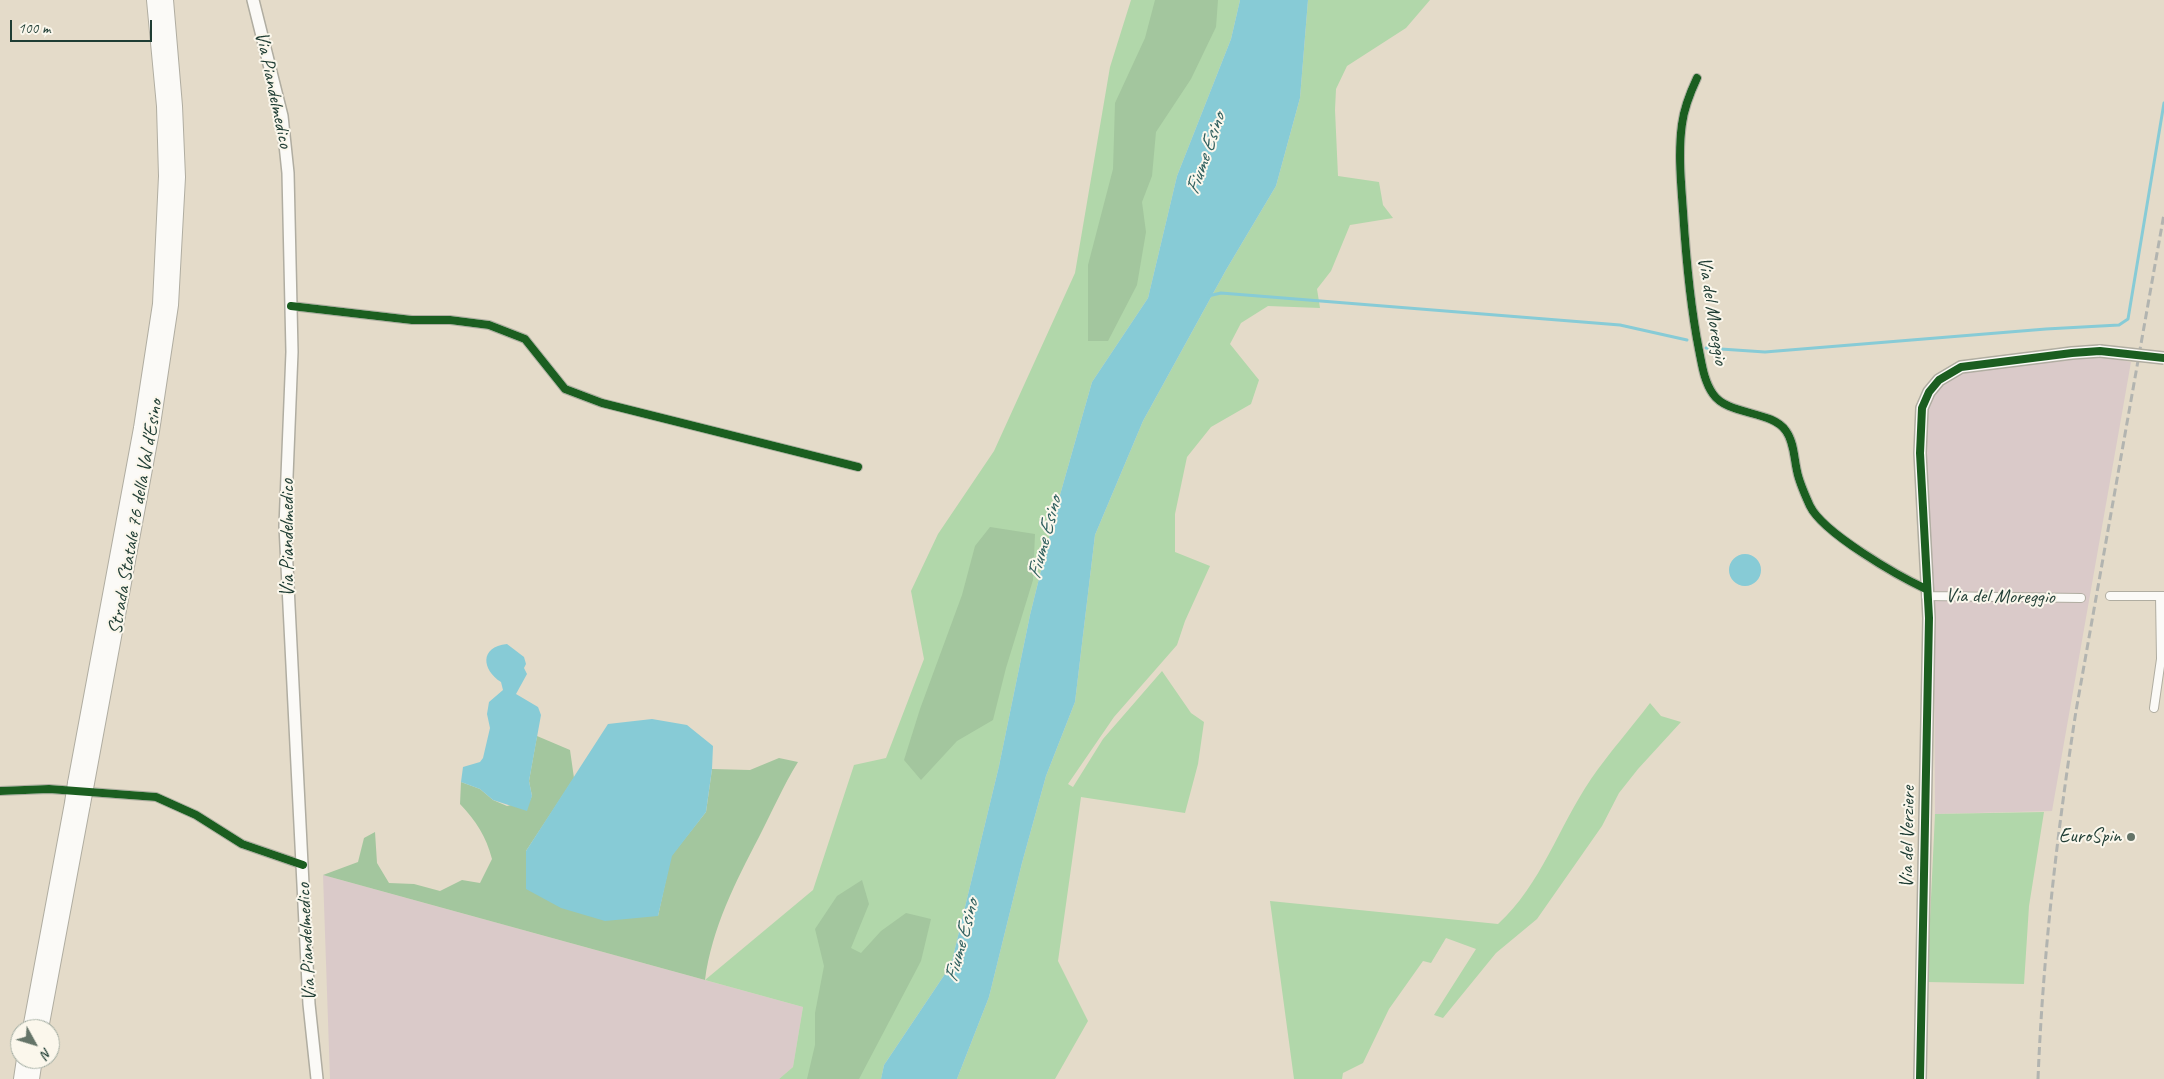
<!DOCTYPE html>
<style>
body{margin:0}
#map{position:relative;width:2164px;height:1079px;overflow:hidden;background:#e4dbc9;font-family:Caveat,sans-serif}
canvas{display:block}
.north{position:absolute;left:10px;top:1019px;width:50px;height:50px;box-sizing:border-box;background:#fbf7ec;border:1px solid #a3ada2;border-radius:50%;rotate:129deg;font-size:14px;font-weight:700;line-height:20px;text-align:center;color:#1f3d34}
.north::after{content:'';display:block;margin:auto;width:18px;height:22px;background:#647468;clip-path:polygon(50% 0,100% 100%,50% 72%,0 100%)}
.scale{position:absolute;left:10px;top:20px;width:142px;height:22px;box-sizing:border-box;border:2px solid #1f3d34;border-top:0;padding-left:6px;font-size:15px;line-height:18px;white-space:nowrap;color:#1f3d34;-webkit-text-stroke:4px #fbf7ec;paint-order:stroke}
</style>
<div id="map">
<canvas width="2164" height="1079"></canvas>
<div class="north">N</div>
<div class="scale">100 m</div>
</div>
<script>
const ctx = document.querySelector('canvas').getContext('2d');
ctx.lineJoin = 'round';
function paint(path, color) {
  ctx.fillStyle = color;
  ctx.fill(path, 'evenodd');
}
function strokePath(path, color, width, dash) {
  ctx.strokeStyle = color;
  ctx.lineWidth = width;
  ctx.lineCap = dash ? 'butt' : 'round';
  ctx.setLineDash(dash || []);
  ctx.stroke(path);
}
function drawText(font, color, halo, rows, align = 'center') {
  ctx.font = font + ' Caveat,sans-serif';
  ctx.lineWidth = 4;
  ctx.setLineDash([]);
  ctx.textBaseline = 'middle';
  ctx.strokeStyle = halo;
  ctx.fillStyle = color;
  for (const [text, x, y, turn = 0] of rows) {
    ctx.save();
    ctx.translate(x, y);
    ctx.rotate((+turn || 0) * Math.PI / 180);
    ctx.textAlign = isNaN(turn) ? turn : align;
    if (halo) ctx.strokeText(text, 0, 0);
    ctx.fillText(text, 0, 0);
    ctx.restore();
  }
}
const industrial = new Path2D(`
 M2090,358H2110L2131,362L2052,811L1935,814L1934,603L1925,423L1931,400L1941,383L1961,374L1990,368Z
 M323,875L803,1007L793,1067L779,1079H330Z`);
const green = new Path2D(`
 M1131,0H1240L1231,39L1177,176L1148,298L1092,382L1058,502L1030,615L999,766L951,965L884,1065L881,1079H779L793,1067L803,1007L705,980L813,890L854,765L886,758L924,659L911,591L938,534L994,451L1075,273L1110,67Z
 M1308,0H1430L1406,28L1347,66L1336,89L1335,110L1338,176L1379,182L1383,205L1393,218L1350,225L1331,271L1317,289L1320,308L1268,306L1241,323L1230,344L1259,380L1251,404L1211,427L1187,457L1175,514V552L1210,566L1185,621L1177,645L1114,717L1068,784L1073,787L1103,739L1162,671L1191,713L1204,722L1198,764L1185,813L1081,797L1058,961L1088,1021L1055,1079H957L989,997L1022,863L1046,776L1075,702L1095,535L1143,421L1226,270L1276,186L1300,98Z
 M1650,703L1661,716L1681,722L1638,769L1619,793L1602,826L1537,919L1496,953L1443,1018L1434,1015L1476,949L1446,938L1431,963L1423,961L1389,1009L1363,1063L1343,1073L1342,1079H1294L1270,901L1498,924C1541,885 1559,826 1591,779C1609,753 1631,728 1650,703Z
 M2044,812L2029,906L2024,984L1927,982L1935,814Z`);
const forest = new Path2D(`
 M1155,0H1218L1216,27L1191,79L1156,132L1152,176L1142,202L1146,232L1137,285L1108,341H1088V265L1113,169L1115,103L1145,38Z
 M990,527L1035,534L1033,580L1006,668L993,720L957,741L921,780L904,760L920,709L962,595L975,546Z
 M537,736L570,750L574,778L526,851L658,916L671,856L706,812L712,769L750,770L779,758L798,762C783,786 772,812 759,837C735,883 712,928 705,980L323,875L358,862L364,838L375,832L377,863L389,883L414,884L440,891L462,880L480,883L492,859C486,836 476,821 460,804L461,782L480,789L493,800L507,806L530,800L532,796L529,781Z
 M862,880L869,904L851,948L861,953L881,931L906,913L931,919L921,961L859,1079H807L815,1045V1013L824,966L815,929L837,896Z`);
const water = new Path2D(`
 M1240,0H1308L1300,98L1276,186L1226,270L1143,421L1095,535L1075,702L1046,776L1022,863L989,997L957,1079H881L884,1065L951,965L999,766L1030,615L1058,502L1092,382L1148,298L1177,176L1231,39Z
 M1729 570a16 16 0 1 1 32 0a16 16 0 1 1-32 0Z
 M507,644L524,657L526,664L524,668L527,674L516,694L538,707L541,715L529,781L532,796L527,811L493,800L480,789L461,782L463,767L480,762L483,758L490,728L487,714L489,702L503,690L501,682C482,670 479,647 507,644Z
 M652,719L687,725L713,746L712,769L706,812L672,856L658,916L605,921L561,908L526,889V851L608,724Z`);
const stream = new Path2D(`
 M1208,296L1221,293L1620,325L1687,340
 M1706,348L1765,352L2046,329L2119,325L2128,319L2164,103`);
const street = new Path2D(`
 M1697,78C1690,93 1684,108 1682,124C1678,153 1681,182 1683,211C1686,258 1690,305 1699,350C1702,365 1704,381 1713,394C1728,416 1772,410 1786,431C1794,442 1794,458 1797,471C1799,482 1805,495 1810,506C1823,533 1898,576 1926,589
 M291,306L412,320H450L489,325L525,339L565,389L602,403L858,467
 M1926,596L2081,598
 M2110,596H2160
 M2154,708L2161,659L2160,596H2164
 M0,791L49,789L156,797L196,815L242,844L303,865`);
const secondary = new Path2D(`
 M253,0L282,116L288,173L292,352L285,526L309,1004L317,1079
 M1920,1079L1929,618L1920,453L1922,408L1929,392L1939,380L1961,367L2072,353L2100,351`);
const highway = new Path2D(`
 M75,783L141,428L160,304L166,176L164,106L154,0
 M87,783L152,431L171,305L178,177L175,106L166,0
 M30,1029L72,803
 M41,1029L83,804
 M21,1079L24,1059
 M32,1079L35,1059`);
const rail = new Path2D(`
 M2038,1079C2043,955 2057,833 2076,711L2164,214`);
const secondaryBridge = new Path2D(`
 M2100,351L2164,358`);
const highwayBridge = new Path2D(`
 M72,803L75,783
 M83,804L87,783`);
const cycleway = new Path2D(`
 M1697,78C1690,93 1684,108 1682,124C1678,153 1681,182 1683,211C1686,258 1690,305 1699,350C1702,365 1704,381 1713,394C1728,416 1772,410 1786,431C1794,442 1794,458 1797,471C1799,482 1805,495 1810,506C1823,533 1898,576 1926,589
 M291,306L412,320H450L489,325L525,339L565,389L602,403L858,467
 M0,791L49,789L156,797L196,815L242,844L303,865
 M1920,1079L1929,618L1920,453L1922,408L1929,392L1939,380L1961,367L2072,353L2100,351L2164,358`);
const markers = [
 [2131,837,5,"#647468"]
];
const streetNames = [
 ["Via Piandelmedico",273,90,78],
 ["Via del Moreggio",1712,311,81],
 ["Strada Statale 76 della Val d'Esino",136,517,-80],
 ["Via Piandelmedico",288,538,-90],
 ["Via del Moreggio",2000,597,1],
 ["Via del Verziere",1908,837,-89],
 ["Via Piandelmedico",307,942,-93]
];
const poiNames = [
 ["EuroSpin",2121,837]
];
const waterNames = [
 ["Fiume Esino",1206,154,-71],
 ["Fiume Esino",1045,538,-75],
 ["Fiume Esino",962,941,-75]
];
paint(industrial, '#dacac9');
paint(green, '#b1d7aa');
paint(forest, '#a3c69e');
paint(water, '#87cbd6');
strokePath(stream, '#87cbd6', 3);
strokePath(street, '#b0ada1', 10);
strokePath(secondary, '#b0ada1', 14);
strokePath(highway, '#b0ada1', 16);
strokePath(street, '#fbfaf7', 8);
strokePath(secondary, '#fbfaf7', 11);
strokePath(highway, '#fbfaf7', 14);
strokePath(rail, '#b2b4b0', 3, [8, 4]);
strokePath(secondaryBridge, '#b0ada1', 14, []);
strokePath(highwayBridge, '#b0ada1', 16, []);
strokePath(secondaryBridge, '#fbfaf7', 11);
strokePath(highwayBridge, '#fbfaf7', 14);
strokePath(cycleway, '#1b5e20', 8);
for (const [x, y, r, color] of markers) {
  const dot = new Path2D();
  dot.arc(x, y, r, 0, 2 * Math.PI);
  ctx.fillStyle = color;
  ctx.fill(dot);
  strokePath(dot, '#fbf7ec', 2);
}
drawText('20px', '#1f3d34', '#fbf7ec', streetNames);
drawText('20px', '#1f3d34', '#fbf7ec', poiNames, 'right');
drawText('italic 21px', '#2f5f5e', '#fbf7ec', waterNames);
</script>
